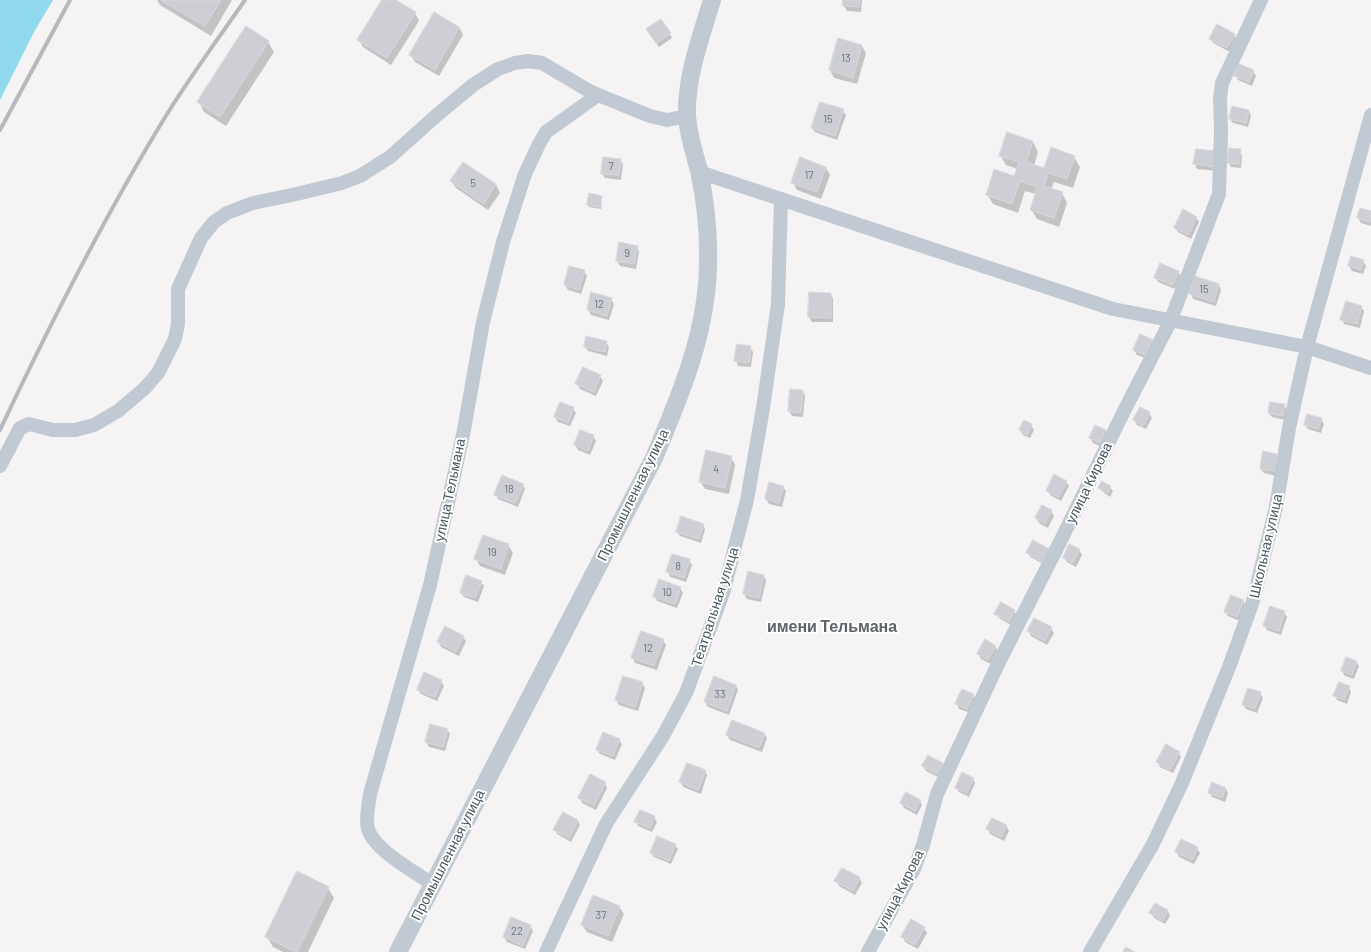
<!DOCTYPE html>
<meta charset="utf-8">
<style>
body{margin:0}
canvas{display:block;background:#f5f3f3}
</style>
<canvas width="1371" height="952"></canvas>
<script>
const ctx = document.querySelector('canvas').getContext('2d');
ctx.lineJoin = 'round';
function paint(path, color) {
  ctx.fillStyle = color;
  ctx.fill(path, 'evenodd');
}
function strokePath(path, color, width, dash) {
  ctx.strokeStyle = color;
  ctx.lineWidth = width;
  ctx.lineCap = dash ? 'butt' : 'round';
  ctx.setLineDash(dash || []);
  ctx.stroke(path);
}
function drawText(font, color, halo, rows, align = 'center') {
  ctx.font = font + ' Barlow,sans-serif';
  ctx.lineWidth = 4;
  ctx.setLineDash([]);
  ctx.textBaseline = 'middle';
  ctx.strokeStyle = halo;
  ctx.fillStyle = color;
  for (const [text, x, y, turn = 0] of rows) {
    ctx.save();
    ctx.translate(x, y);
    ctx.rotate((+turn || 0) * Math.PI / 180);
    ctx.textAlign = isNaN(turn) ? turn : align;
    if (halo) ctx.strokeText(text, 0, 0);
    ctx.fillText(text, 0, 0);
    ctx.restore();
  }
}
const water = new Path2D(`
 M0,0H53L34,32L0,100Z`);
const shadow = new Path2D(`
 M157,0H232L211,36L160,5Z
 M384,0H394L415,13L419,21L391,65L363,47L359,40Z
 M845,0H862L861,12L847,11L844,6Z
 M459,27L463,35L439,76L415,62L411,55Z
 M650,34H670L672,38L659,47Z
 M1234,35L1237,40L1230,52L1213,43L1211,38Z
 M268,42L274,52L226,126L204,112L199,102Z
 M862,46L866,53L857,84L834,78L830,70Z
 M1253,71L1256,76L1252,86L1238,80L1236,75Z
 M843,111L846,115L837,140L815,132L812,128Z
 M1249,111L1251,116L1248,127L1233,123L1230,119Z
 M1033,142L1038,152L1034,166L1045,170L1074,157L1080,167L1073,188L1054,182L1051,190L1062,193L1067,203L1059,227L1037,219L1031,209L1036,194L1025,191L1018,213L993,204L987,194L1015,177L1018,169L1006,165L1000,155Z
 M1240,151L1242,155L1241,168L1231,167L1229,163Z
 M1215,153L1216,171L1197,169L1195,164Z
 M620,160L623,164L621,180L605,178L602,174Z
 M463,164L496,185L500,193L488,210L456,188L451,181Z
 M826,168L830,175L821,199L797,190L793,183Z
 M602,197L601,209L589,207L588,205Z
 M1361,209L1371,212V226L1361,223L1358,218Z
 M1196,218L1199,222L1191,239L1178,232L1175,228Z
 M637,247L639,251L636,269L620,266L617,261Z
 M1363,261L1366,266L1363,274L1352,271L1349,266Z
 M584,271L587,276L581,294L568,290L565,285Z
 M1178,272L1181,276L1175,289L1158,282L1155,277Z
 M1219,285L1221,290L1216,306L1193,299L1191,294Z
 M831,294L833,299V322H812L809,317Z
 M611,299L614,304L609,320L591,315L588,310Z
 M1361,307L1364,311L1360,328L1344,324L1342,319Z
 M1151,340L1154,345L1148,359L1137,355L1134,350Z
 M606,342L609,347L607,356L588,351L585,347Z
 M750,347L753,352L751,367L738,366L736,361Z
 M600,376L603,381L596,396L580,389L577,384Z
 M803,391L805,396L803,417L792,416L789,411Z
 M1284,405L1287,410L1285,420L1272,417L1269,413Z
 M573,408L576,413L570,426L558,422L555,417Z
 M1149,413L1152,418L1146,429L1137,425L1134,420Z
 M1321,419L1324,424L1321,433L1308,429L1305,425Z
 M1031,425L1034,430L1030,438L1023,435L1020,430Z
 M1105,431L1108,435L1102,447L1093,443L1090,438Z
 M593,436L596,441L590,455L578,450L575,445Z
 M1276,455L1279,460L1276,476L1264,473L1261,469Z
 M731,457L735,465L729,494L705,489L700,481Z
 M1066,482L1069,486L1061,501L1050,495L1048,491Z
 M523,485L525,489L518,507L498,499L496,495Z
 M783,487L786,491L782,507L769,504L766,499Z
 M1110,487L1113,491L1110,497L1103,492L1100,488Z
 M1051,511L1054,516L1048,528L1039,523L1036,518Z
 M703,525L705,529L701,543L680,536L677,532Z
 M508,545L513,553L505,575L480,566L476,559Z
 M1048,550L1045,565L1030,557L1028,553Z
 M1079,550L1082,555L1076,567L1067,562L1064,558Z
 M689,560L692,565L686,582L670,577L668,572Z
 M764,576L766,581L761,602L747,599L744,594Z
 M481,582L484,586L478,602L464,597L461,593Z
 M680,588L683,593L677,608L657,601L654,596Z
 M1232,596L1243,601L1246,606L1240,621L1228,616L1225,612Z
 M1014,611L1017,616L1012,626L999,618L996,614Z
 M1284,612L1287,617L1281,635L1267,630L1265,626Z
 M1051,628L1054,633L1047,645L1031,636L1029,631Z
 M463,637L466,641L459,656L441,647L438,642Z
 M663,640L666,645L657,670L635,663L633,658Z
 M995,646L998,651L991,664L981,659L978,654Z
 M1356,662L1359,666L1354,679L1345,676L1342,671Z
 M441,681L444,686L437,701L421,694L418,690Z
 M642,683L645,688L638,711L619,705L616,700Z
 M736,686L738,690L729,715L708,707L705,702Z
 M1349,687L1351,692L1347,704L1337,700L1335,695Z
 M1260,693L1263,698L1257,713L1246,709L1243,705Z
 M973,695L976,700L970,713L959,709L957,704Z
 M447,730L450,734L445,751L429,747L426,742Z
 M764,734L767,738L762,752L730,740L727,735Z
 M619,740L622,744L615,760L600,754L597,750Z
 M1179,753L1181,757L1173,773L1160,767L1158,762Z
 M942,764L945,768L940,778L926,771L923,766Z
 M705,771L707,775L701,794L683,787L681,782Z
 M973,779L975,783L969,797L959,792L956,788Z
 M605,783L607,788L596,810L582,803L580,798Z
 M1226,789L1228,793L1225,802L1212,797L1210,792Z
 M920,801L922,805L917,815L904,808L901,803Z
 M654,817L657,822L652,832L638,826L636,822Z
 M578,821L580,825L571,842L557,834L555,830Z
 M1006,826L1009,831L1004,841L990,834L988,829Z
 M675,845L678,849L671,864L654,857L651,853Z
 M1197,848L1200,853L1194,864L1179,857L1176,852Z
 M859,878L862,883L855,895L839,886L836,881Z
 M328,888L334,898L308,952H283L273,947L267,937Z
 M1156,905L1168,911L1170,916L1165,924L1154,918L1151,913Z
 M619,907L624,914L612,942L587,932L582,925Z
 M530,926L533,931L525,949L507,942L504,937Z
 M924,928L927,933L918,949L905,942L903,937Z`);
const building = new Path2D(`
 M161,0H221L205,26Z
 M382,0H396L416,12L387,58L357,40Z
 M843,0H860L859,7L843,6Z
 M434,12L459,27L435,70L409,55Z
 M661,19L671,33L656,43L646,29Z
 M1217,24L1235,34L1227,48L1209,39Z
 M246,26L269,41L220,117L197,102Z
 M838,38L862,45L853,78L829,70Z
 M1239,64L1254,70L1249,82L1234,76Z
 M820,102L844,109L835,136L811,128Z
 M1232,106L1249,110L1246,123L1229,119Z
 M1007,132L1033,141L1026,162L1044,168L1051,147L1075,156L1067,179L1048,173L1044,186L1063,192L1054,218L1030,210L1037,187L1020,181L1012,204L986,195L994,169L1014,176L1019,162L999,156Z
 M1229,148L1241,149L1239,164L1227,163Z
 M1196,149L1216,151L1214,167L1193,164Z
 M603,157L621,159L619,175L601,174Z
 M800,157L826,167L817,192L791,183Z
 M463,162L496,184L484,204L450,181Z
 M589,193L602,196L600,207L587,205Z
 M1360,208L1371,211L1370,222L1357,218Z
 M1183,209L1197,217L1188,235L1174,228Z
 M619,242L638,246L634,264L616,261Z
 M1351,256L1364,260L1361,270L1348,266Z
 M1160,263L1179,271L1173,285L1154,278Z
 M569,266L585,270L579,290L564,285Z
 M1195,276L1219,284L1214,302L1189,294Z
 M591,292L612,298L607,316L587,310Z
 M809,292L831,293V318L808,317Z
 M1346,301L1362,306L1357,324L1340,320Z
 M1140,334L1152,339L1145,355L1133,350Z
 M586,336L607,341L605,352L584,347Z
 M737,344L751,346L749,363L734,361Z
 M583,367L601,375L594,392L575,384Z
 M790,389L803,390L801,413L788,411Z
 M560,402L574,407L568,423L554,417Z
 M1270,402L1285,404L1283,416L1268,413Z
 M1140,407L1150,412L1143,426L1133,420Z
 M1307,414L1322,418L1318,429L1304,425Z
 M1024,420L1032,424L1027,435L1019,430Z
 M1095,425L1106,430L1099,443L1089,438Z
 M580,430L594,435L588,451L574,445Z
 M706,450L732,456L725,488L699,482Z
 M1263,451L1277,454L1274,471L1260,469Z
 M1054,474L1067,481L1059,497L1046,491Z
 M502,475L524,484L515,503L494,495Z
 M1102,481L1111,486L1108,493L1098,488Z
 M769,482L784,486L779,503L765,499Z
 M1042,505L1052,510L1045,524L1035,518Z
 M681,516L704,524L699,539L676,532Z
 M483,535L509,544L501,569L474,559Z
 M1033,540L1049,549L1042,562L1026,553Z
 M1069,544L1080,549L1073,563L1063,558Z
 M672,554L690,559L684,578L666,572Z
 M748,571L764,575L759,598L743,594Z
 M466,575L482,581L475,598L460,593Z
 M659,579L681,587L675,604L653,597Z
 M1231,595L1244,600L1237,617L1224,612Z
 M1001,602L1015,610L1009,622L994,614Z
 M1270,606L1285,611L1279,631L1263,626Z
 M1034,618L1052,627L1045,641L1027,631Z
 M445,626L464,636L456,652L437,642Z
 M641,631L664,639L654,666L631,658Z
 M985,639L996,646L988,660L977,654Z
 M1346,657L1357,661L1352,675L1341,671Z
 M424,672L442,680L435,697L417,690Z
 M623,676L643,682L635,707L615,700Z
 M714,676L736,685L727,711L704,702Z
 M1339,682L1350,686L1344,700L1333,696Z
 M1248,688L1261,692L1255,709L1242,705Z
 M962,689L974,694L967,709L955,704Z
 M732,720L765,733L759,748L726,735Z
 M430,724L448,729L443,747L425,742Z
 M603,732L620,739L613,756L596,750Z
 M1166,744L1180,752L1170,770L1156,762Z
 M928,755L943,763L937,774L922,766Z
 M687,763L706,770L698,790L679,782Z
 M962,772L974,778L967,793L955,788Z
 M590,774L606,782L594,806L578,798Z
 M1212,782L1226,788L1222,798L1208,793Z
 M906,792L921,800L915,811L900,803Z
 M640,810L655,816L650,828L634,822Z
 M563,812L578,820L569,838L553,830Z
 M992,818L1007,825L1001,837L986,829Z
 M657,836L676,844L669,861L650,853Z
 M1181,839L1198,847L1192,860L1175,852Z
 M842,868L860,877L853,891L834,881Z
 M297,871L329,887L297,952H296L265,937Z
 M593,895L620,906L608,936L581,925Z
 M1155,903L1168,910L1163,921L1149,913Z
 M511,917L531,925L523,946L503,937Z
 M911,919L925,927L915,945L901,937Z
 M1126,947L1135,952H1123Z`);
const minor = new Path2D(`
 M699,172L1113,309L1307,347L1371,368
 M0,466L20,428L29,424L53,430H75L94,425L118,411L145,388L158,373L175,339L178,324V289L201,238L214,222L227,213L253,203L292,195L342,183L360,176L390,157L437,115L473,85L498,69L515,63L528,61L542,63L591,92L650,116L667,120L687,116
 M432,884C414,871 374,850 368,829C365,818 369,805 370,794L430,585L464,430L483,322L503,242L525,174L539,144L546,132L598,95
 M546,952L606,824L663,736L686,693L723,593L747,500L763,408L778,304L781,199
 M868,952L914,869L923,845L937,794L998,664L1061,540L1125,409L1170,322L1219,194L1221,131L1220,98L1222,83L1261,0
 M1090,952L1153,844L1182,783L1229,667L1253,601L1276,507L1289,428L1307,347L1371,115`);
const tertiary = new Path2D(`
 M398,952L654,458C680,396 707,333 708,265C709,235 705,199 699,170C694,152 688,134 687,115C686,76 701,37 712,0`);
const rail = new Path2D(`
 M0,130L70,0
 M0,430C50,324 103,219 164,119C189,78 218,39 245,0`);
const numberNames = [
 ["13",846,58],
 ["15",828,119],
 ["7",611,166],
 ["17",809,175],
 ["5",473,183],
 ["9",627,253],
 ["15",1204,289],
 ["12",599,304],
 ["4",716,469],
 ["18",509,489],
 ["19",492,552],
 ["8",678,566],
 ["10",667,592],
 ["12",648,648],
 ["33",720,694],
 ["37",601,915],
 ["22",517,931]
];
const streetNames = [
 ["улица Кирова",1089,483,-64],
 ["улица Тельмана",450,490,-78],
 ["Промышленная улица",633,495,-64],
 ["Школьная улица",1266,546,-77],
 ["Театральная улица",715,607,-72],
 ["Промышленная улица",448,855,-63],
 ["улица Кирова",900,890,-63]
];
const quarterNames = [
 ["имени Тельмана",832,627]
];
paint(water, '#90daee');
paint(shadow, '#0003');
paint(building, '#cdcfd5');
strokePath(building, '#d7d9de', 1);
strokePath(minor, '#c1cad2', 14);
strokePath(tertiary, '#c1cad2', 18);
strokePath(rail, '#b5b8bd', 4);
drawText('11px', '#6b747e', null, numberNames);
drawText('14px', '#4a5661', '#fff', streetNames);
drawText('bold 16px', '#5f6368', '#fff', quarterNames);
</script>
